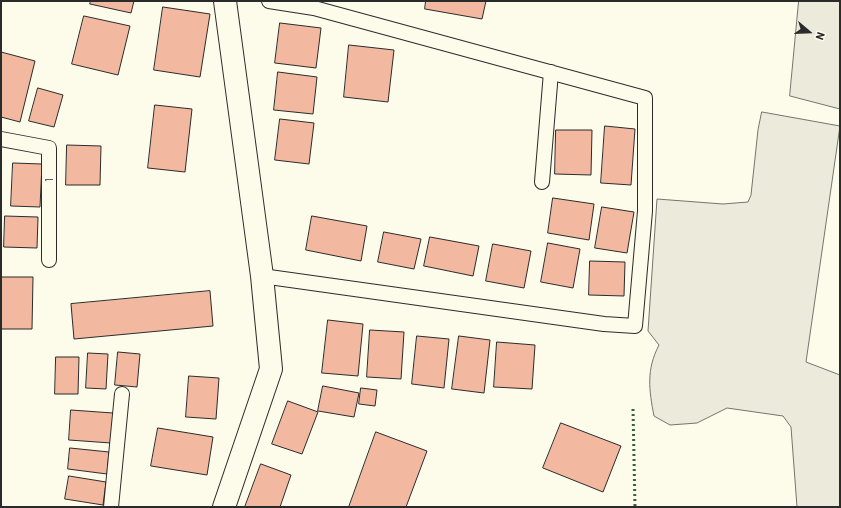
<!DOCTYPE html>
<style>
body{margin:0}
#map{position:relative;width:841px;height:508px;overflow:hidden;background:#fdfbea;font-family:Barlow,sans-serif}
canvas{display:block}
.frame{position:absolute;inset:0;border:2px solid #2b2b2b;pointer-events:none}
.north{position:absolute;left:789px;top:12px;width:40px;height:40px;-webkit-text-stroke:3px #fdfbea;paint-order:stroke;rotate:109deg;font-size:11px;font-weight:700;line-height:16px;text-align:center;color:#2b2b2b}
.north::after{content:'';display:block;margin:auto;width:14px;height:18px;background:#2b2b2b;clip-path:polygon(50% 0,100% 100%,50% 72%,0 100%)}
</style>
<div id="map">
<canvas width="841" height="508"></canvas>
<div class="frame"></div>
<div class="north">N</div>
</div>
<script>
const ctx = document.querySelector('canvas').getContext('2d');
ctx.lineJoin = 'round';
function paint(path, color) {
  ctx.fillStyle = color;
  ctx.fill(path, 'evenodd');
}
function strokePath(path, color, width, dash) {
  ctx.strokeStyle = color;
  ctx.lineWidth = width;
  ctx.lineCap = dash ? 'butt' : 'round';
  ctx.setLineDash(dash || []);
  ctx.stroke(path);
}
function drawText(font, color, halo, rows, align = 'center') {
  ctx.font = font + ' Barlow,sans-serif';
  ctx.lineWidth = 3;
  ctx.setLineDash([]);
  ctx.textBaseline = 'middle';
  ctx.strokeStyle = halo;
  ctx.fillStyle = color;
  for (const [text, x, y, turn = 0] of rows) {
    ctx.save();
    ctx.translate(x, y);
    ctx.rotate((+turn || 0) * Math.PI / 180);
    ctx.textAlign = isNaN(turn) ? turn : align;
    if (halo) ctx.strokeText(text, 0, 0);
    ctx.fillText(text, 0, 0);
    ctx.restore();
  }
}
const green = new Path2D(`
 M799,1H840V109L790,96Z
 M762,112L840,126L806,362L840,375V507H797L791,427L783,416L727,408L697,423L670,425L654,416C649,390 646,370 659,345L648,331L657,199L723,204L748,202L751,195L758,130Z`);
const building = new Path2D(`
 M91,1H134L131,13L90,4Z
 M426,1H486L482,19L425,9Z
 M163,7L210,14L200,77L154,70Z
 M84,16L130,26L118,75L72,64Z
 M280,23L321,28L316,68L275,63Z
 M349,45L394,50L388,102L344,97Z
 M1,52L35,61L20,122L1,117Z
 M278,72L317,77L313,114L274,110Z
 M38,88L63,95L54,127L29,121Z
 M155,105L192,109L185,172L148,168Z
 M280,119L314,123L309,164L275,160Z
 M605,126L635,129L631,185L601,183Z
 M556,130H592L591,175L555,174Z
 M67,145L101,146L100,185H66Z
 M13,163L42,164L40,207L11,206Z
 M553,198L594,204L589,240L548,233Z
 M602,207L634,212L627,253L595,248Z
 M5,216L38,217L37,248L4,247Z
 M312,216L367,226L361,261L306,250Z
 M384,232L421,239L414,269L378,262Z
 M430,237L479,246L473,276L424,266Z
 M548,243L580,249L573,288L541,282Z
 M493,244L531,251L524,288L486,281Z
 M590,261L625,262L624,296L589,295Z
 M1,277H33L32,329H1Z
 M210,291L213,326L74,339L71,304Z
 M328,320L363,324L358,376L322,373Z
 M370,330L404,332L401,379L367,377Z
 M417,336L449,339L444,388L412,384Z
 M459,336L490,340L484,393L452,389Z
 M497,342L535,345L532,389L494,387Z
 M118,352L140,354L137,387L115,385Z
 M88,353L108,354L106,389L86,388Z
 M56,357H79L78,394H55Z
 M189,376L219,378L216,419L186,417Z
 M323,386L359,393L354,417L318,411Z
 M361,388L377,390L375,406L359,404Z
 M288,401L318,412L302,454L272,444Z
 M71,410L113,413L111,443L69,440Z
 M561,423L621,446L603,492L543,468Z
 M158,428L213,437L207,475L151,466Z
 M376,432L427,451L406,507H349Z
 M70,448L109,452L107,474L68,469Z
 M261,464L291,475L280,507H245Z
 M69,476L106,482L103,505L65,499Z`);
const lane = new Path2D(`
 M1,139L49,148V260
 M542,182L551,72
 M262,276L604,324L635,326L645,211V98L314,8L269,1
 M111,507L122,394`);
const street = new Path2D(`
 M224,507L271,369L262,276L225,1`);
const hedge = new Path2D(`
 M633,409L635,507`);
const streetNames = [
 ["1",49,180,-90]
];
paint(green, '#ecebdb');
strokePath(green, '#74746e', 1);
paint(building, '#f2b8a0');
strokePath(building, '#2b2b2b', 1);
strokePath(lane, '#2b2b2b', 16);
strokePath(street, '#2b2b2b', 24);
strokePath(lane, '#fdfbea', 14);
strokePath(street, '#fdfbea', 22);
strokePath(hedge, '#34623c', 3, [2, 3]);
drawText('11px', '#2b2b2b', '#fdfbea', streetNames);
</script>
